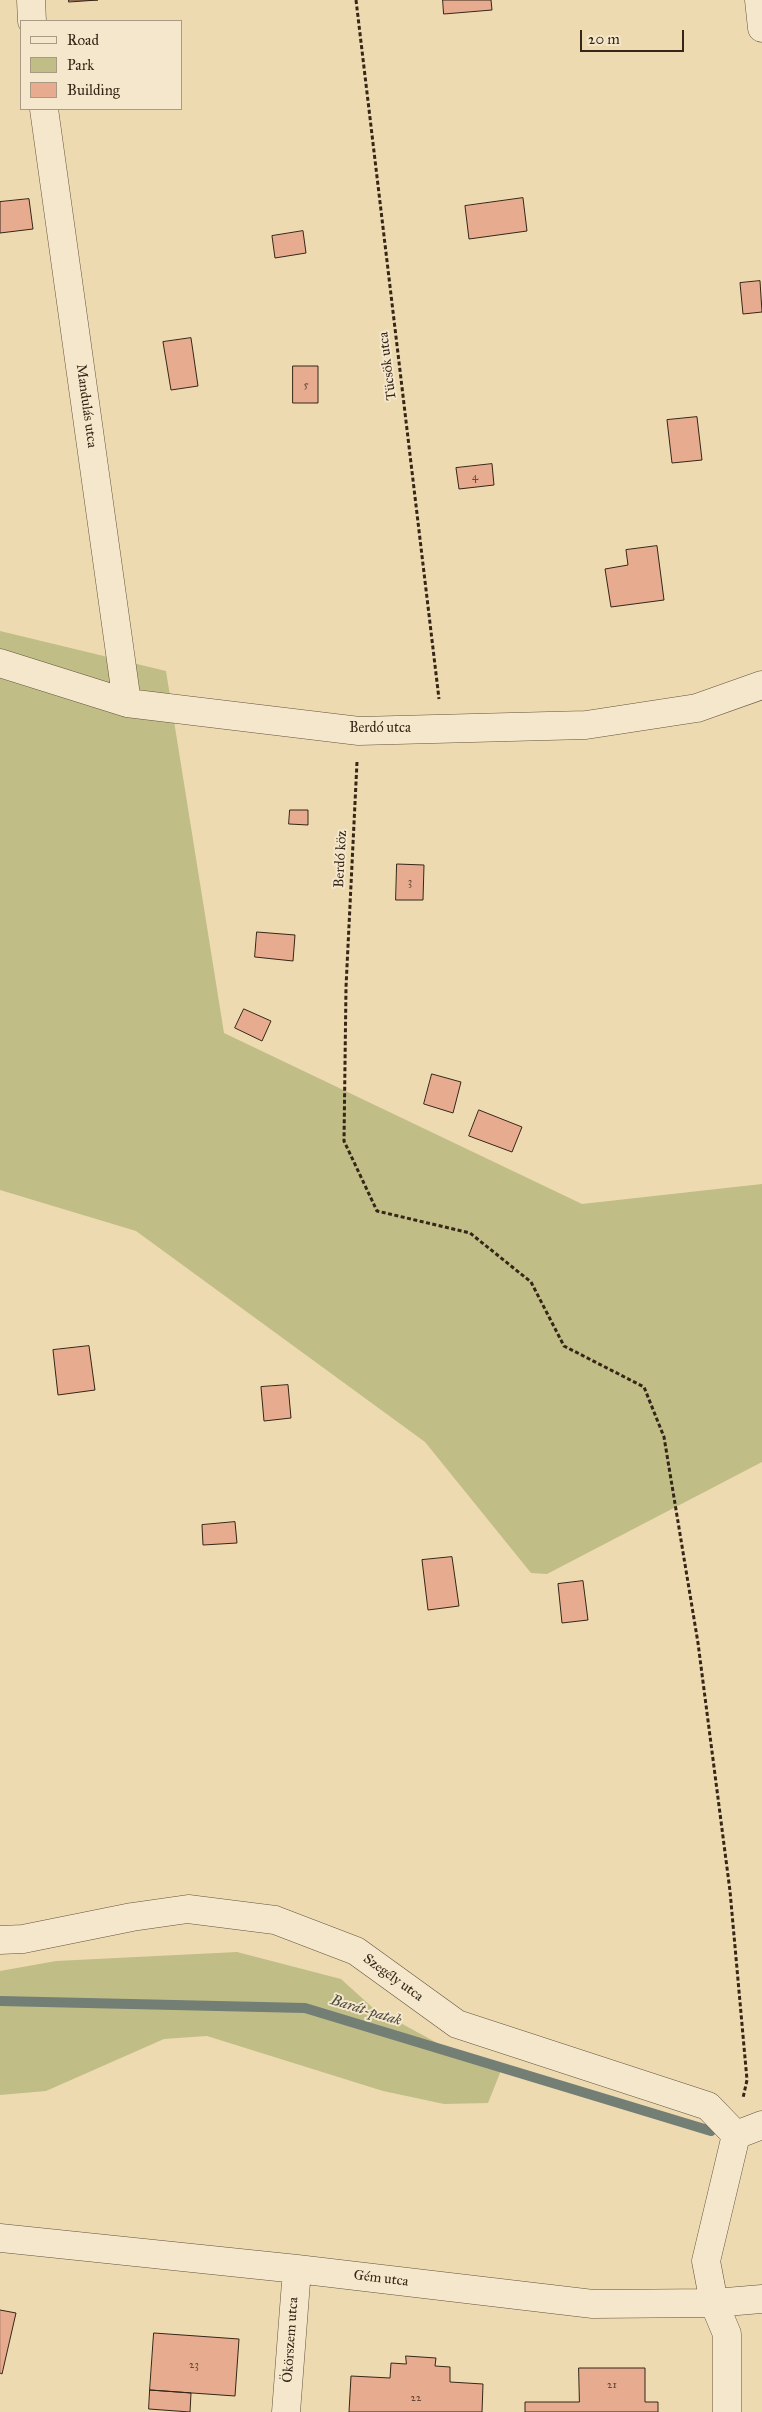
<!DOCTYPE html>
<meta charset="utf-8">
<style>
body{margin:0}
#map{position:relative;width:762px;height:2412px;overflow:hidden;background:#eedab0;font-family:"IM FELL Great Primer",serif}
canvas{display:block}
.legend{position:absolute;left:20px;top:20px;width:162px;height:90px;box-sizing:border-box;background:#f4e7cc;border:1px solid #a89a84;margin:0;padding:6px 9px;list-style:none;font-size:15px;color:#352617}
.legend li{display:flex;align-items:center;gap:10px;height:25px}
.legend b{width:25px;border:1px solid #a89a84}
.scale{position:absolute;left:580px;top:30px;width:104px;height:22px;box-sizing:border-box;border:2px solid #352617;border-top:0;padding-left:6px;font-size:15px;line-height:18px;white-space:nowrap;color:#352617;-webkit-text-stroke:4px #f4e7cc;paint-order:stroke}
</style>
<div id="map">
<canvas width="762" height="2412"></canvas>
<ul class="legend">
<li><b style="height:6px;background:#f4e7cc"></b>Road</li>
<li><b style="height:14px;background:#c1bd86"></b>Park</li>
<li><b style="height:14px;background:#e7ab8f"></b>Building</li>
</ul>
<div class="scale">20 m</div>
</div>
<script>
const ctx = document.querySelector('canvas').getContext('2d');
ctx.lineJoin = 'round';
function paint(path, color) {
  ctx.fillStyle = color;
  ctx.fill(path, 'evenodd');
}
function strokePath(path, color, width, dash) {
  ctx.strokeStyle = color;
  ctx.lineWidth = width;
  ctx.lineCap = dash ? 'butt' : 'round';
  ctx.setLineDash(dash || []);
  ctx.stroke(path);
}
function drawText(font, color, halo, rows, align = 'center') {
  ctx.font = font + ' "IM FELL Great Primer",serif';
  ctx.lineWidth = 4;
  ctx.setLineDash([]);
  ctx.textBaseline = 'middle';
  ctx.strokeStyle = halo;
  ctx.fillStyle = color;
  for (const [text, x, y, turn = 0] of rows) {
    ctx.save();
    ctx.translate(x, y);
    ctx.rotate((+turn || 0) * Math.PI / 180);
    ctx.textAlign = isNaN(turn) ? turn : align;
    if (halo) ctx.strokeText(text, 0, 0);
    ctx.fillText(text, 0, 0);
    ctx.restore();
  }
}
const green = new Path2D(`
 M0,631L166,671L224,1033L582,1204L762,1184V1462L547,1574L531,1573L425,1442L136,1231L0,1190Z
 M237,1952L341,1979L373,2008L450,2050L502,2068L488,2103L444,2104L383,2091L207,2036L164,2039L46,2091L0,2095V1971L56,1961Z`);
const stream = new Path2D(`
 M0,2001L305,2008L711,2131`);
const building = new Path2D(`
 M69,0H98L69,2Z
 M443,0H491L492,10L444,14Z
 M523,198L527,231L469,239L465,206Z
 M29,199L33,229L0,233V202Z
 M303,231L306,253L275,258L272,236Z
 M760,281L762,312L743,314L740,283Z
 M191,338L198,386L171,390L163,342Z
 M293,366H318V403H293Z
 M697,417L702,460L672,463L667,420Z
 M492,464L494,485L459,489L456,468Z
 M657,546L664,600L611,607L605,569L628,565L626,550Z
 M290,810H308V825L289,824Z
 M397,864L424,865L423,900H396Z
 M257,932L295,935L293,961L255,957Z
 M244,1009L271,1021L262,1041L235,1028Z
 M432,1074L461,1082L453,1113L424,1104Z
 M479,1110L522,1127L512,1152L469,1136Z
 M89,1346L95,1390L58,1395L53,1350Z
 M288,1385L291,1418L264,1421L261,1387Z
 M235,1522L237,1543L203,1545L202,1525Z
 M452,1557L459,1606L428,1610L422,1560Z
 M583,1581L588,1620L562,1623L558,1584Z
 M0,2310L16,2313L2,2374L0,2373Z
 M154,2333L239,2339L235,2396L150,2390Z
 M406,2356L436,2358L435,2366L450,2367V2382L483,2384L482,2412H349L351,2376L390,2378L391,2363L406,2364Z
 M579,2368H645V2402H658V2412H525V2402H579Z
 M150,2390L191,2393L190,2412L149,2409Z`);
const path = new Path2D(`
 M356,0L439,699
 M357,762L346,987L344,1141L377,1211L470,1233L531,1282L564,1346L644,1387L664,1437L698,1643L730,1891L747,2080L743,2098`);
const minor = new Path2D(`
 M31,0L32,21
 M759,0L762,28
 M44,109L127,703
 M0,663L127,703L359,731L586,725L697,708L762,685
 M0,1940L23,1939L132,1917L188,1909L275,1920L356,1951L457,2024L708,2106L736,2135
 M736,2135L762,2125
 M0,2238L297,2269L593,2304L714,2303L762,2299
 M286,2412L297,2269
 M727,2412V2334L714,2303L706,2261L736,2135`);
const numberNames = [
 ["5",306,385],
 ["4",475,477],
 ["3",410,882],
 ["23",194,2365],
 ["21",612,2385],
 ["22",416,2398]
];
const streetNames = [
 ["Tücsök utca",388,366,-97],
 ["Mandulás utca",86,406,82],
 ["Berdó utca",380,729],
 ["Berdó köz",341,859,-87],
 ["Szegély utca",393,1978,36],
 ["Gém utca",381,2279,7],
 ["Ökörszem utca",291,2340,-86]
];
const waterNames = [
 ["Barát-patak",366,2011,17]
];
paint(green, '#c1bd86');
strokePath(stream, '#737e75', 10);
paint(building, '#e7ab8f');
strokePath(building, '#352617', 1);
strokePath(minor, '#63533d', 29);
strokePath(path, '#352617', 3, [4, 2.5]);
strokePath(minor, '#f4e7cc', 28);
drawText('11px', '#624735', null, numberNames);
drawText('14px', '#352617', '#f4e7cc', streetNames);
drawText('italic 15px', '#4f4b3e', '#f4e7cc', waterNames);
</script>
